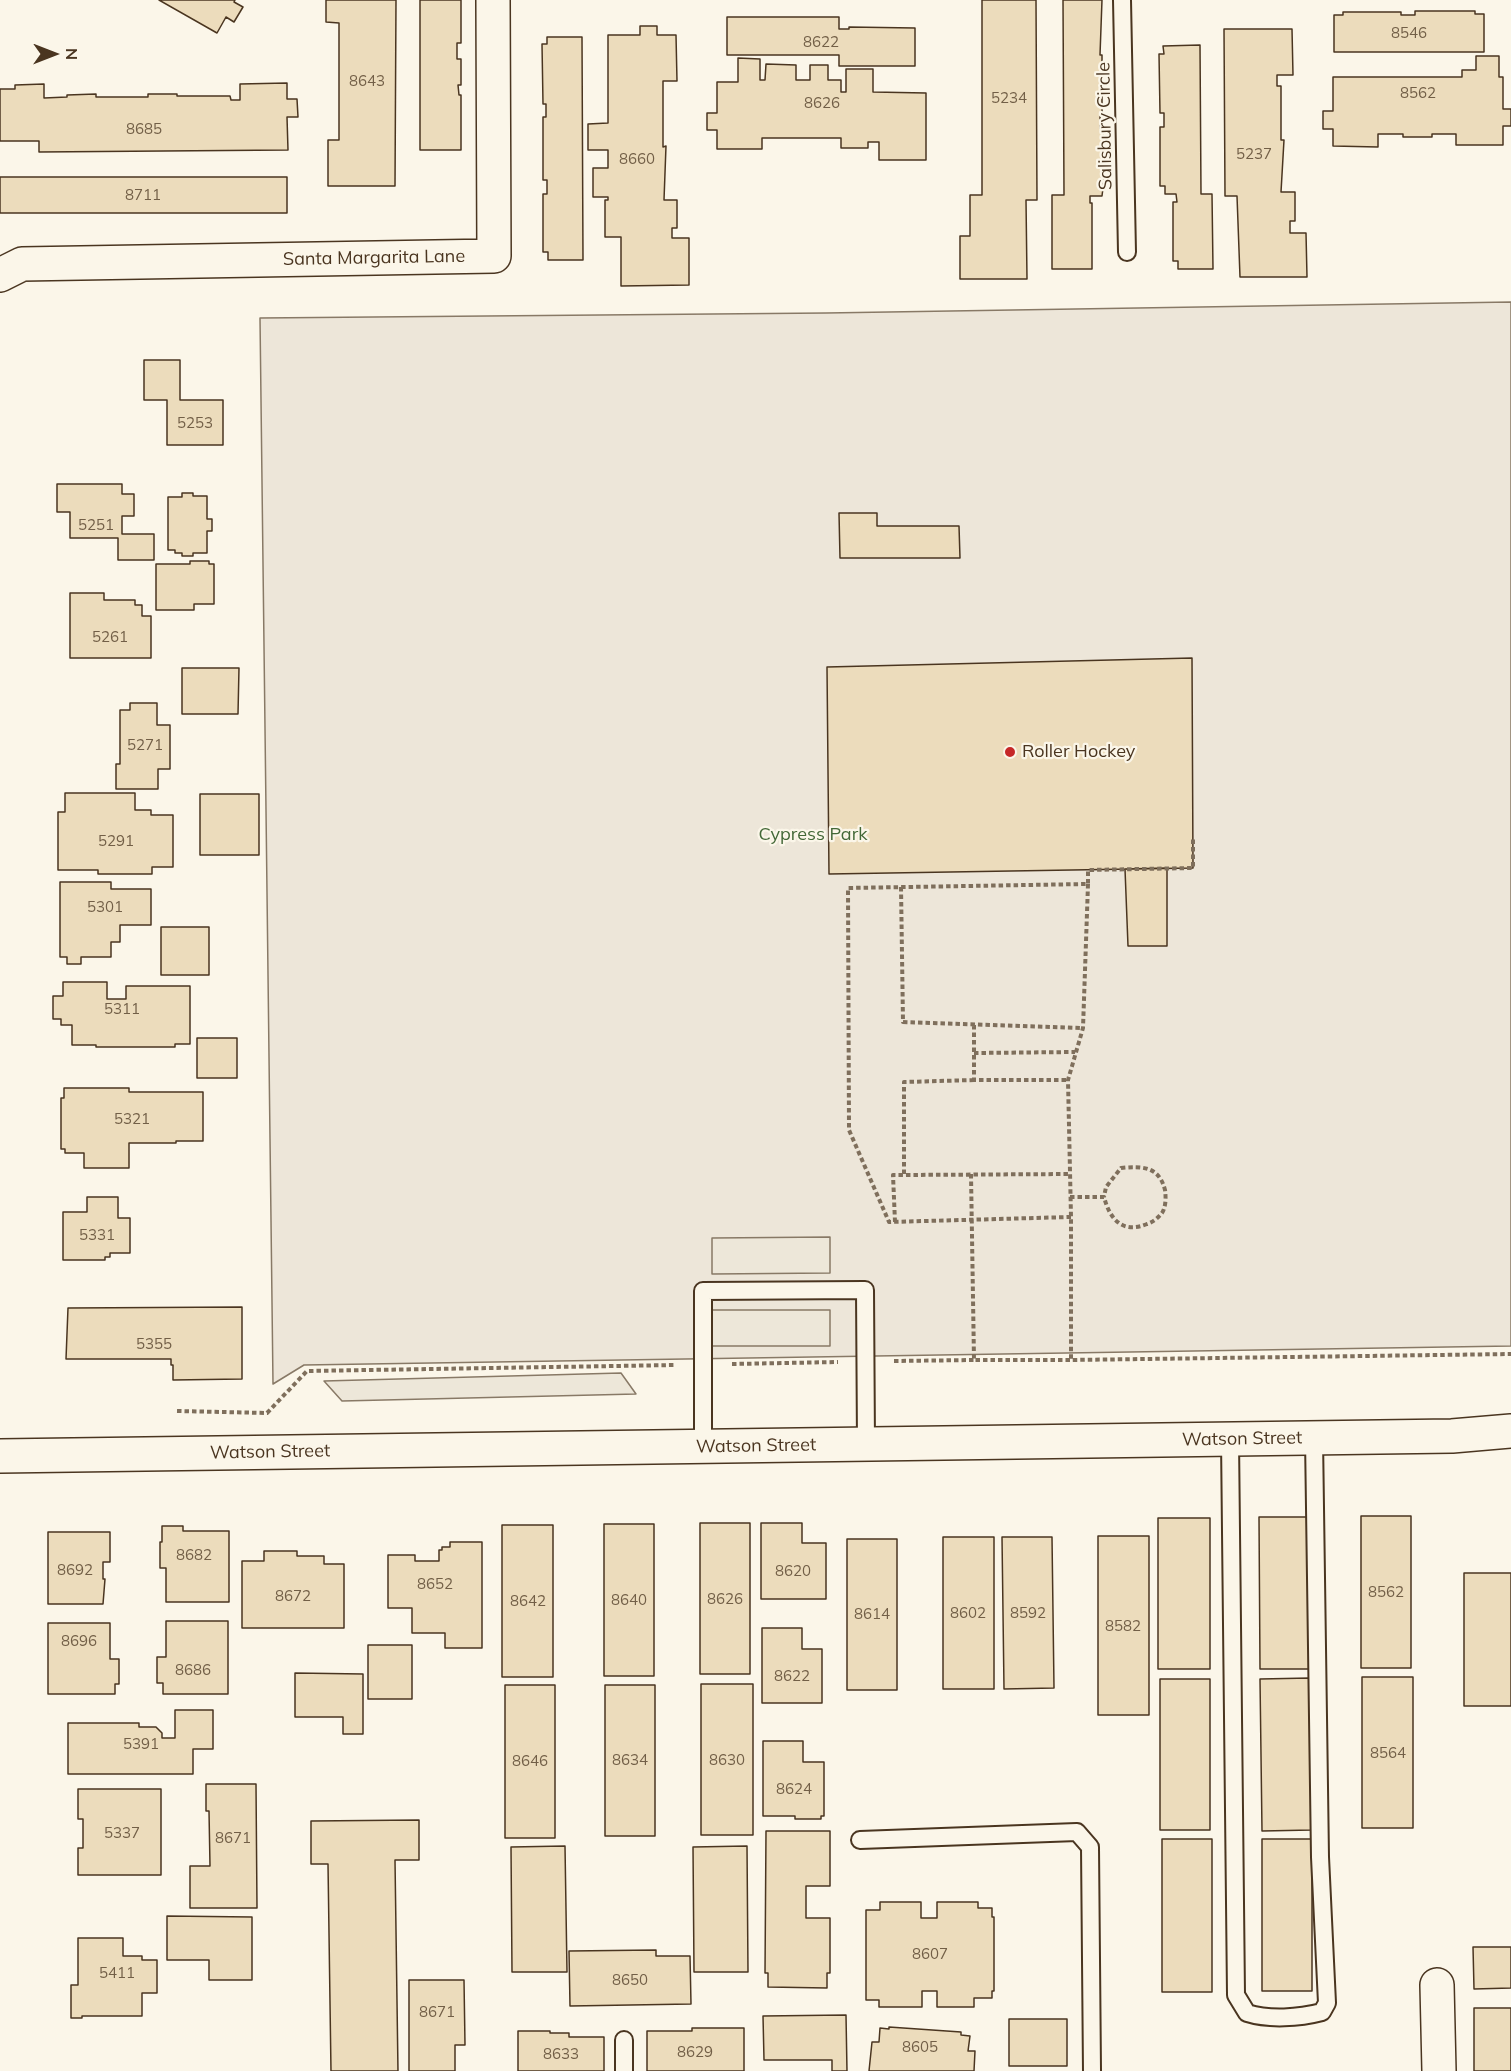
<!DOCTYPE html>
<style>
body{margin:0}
#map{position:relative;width:1511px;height:2071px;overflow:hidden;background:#fbf6e9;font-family:Mulish,sans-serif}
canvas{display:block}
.north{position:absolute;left:24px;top:24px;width:60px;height:60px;-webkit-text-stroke:4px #fbf6e9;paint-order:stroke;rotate:90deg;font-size:16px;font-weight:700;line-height:24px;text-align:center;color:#4a3520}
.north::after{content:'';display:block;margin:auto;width:21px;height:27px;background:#4a3520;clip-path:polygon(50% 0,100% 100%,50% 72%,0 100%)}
</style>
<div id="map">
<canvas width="1511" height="2071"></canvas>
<div class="north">N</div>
</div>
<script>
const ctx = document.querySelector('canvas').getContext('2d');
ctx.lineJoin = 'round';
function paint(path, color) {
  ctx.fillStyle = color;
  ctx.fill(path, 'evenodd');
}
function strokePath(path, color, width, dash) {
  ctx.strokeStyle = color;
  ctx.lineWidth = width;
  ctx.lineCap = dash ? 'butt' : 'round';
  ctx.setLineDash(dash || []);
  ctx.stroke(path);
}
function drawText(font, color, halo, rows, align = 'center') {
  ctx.font = font + ' Mulish,sans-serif';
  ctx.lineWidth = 4.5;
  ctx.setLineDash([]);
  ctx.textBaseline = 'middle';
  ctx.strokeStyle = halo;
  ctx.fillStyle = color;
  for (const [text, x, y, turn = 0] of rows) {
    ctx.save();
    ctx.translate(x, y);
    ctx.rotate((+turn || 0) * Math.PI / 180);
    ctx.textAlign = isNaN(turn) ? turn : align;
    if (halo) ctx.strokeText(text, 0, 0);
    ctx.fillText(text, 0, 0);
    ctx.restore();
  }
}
const green = new Path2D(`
 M1511,302V1346L304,1365L273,1384L260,318L826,313Z`);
const parking = new Path2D(`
 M830,1237V1273L712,1274V1238Z
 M712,1310H830V1346H712Z
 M621,1373L636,1394L342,1401L324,1381Z`);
const building = new Path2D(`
 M159,0H235L234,2L243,7L234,22L226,17L217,33Z
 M326,0H396L395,186H328V140H339V23L326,22Z
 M420,0H461V43H457V59H461V85H458L459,95H461V150H420Z
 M982,0H1036L1037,200H1026L1027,279H960V236H970V195H982Z
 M1063,0H1102L1100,55H1102V112L1100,113V128H1103V188L1102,196H1090V203H1092V269H1052V195H1064Z
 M1415,11H1475V14H1484V52H1334V15H1343V12H1401V15H1415Z
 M727,17H839V29H849V27L915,28V66H839V55H727Z
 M640,26H657V35H676L677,81H663V147L666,146L664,200H677V228H672V238H689V285L621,286V237H605V200H608V197H593V168H608V150H588V124L608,123V35H640Z
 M1224,29H1292L1293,75H1277V86H1281V140H1284L1281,192H1295V221H1290V233H1306L1307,277H1240L1237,196H1225Z
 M547,37H582L583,260H548V252H543V194H547V180H543V117H546V104H543L542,44H547Z
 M1200,45L1201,194H1212L1213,269H1178V261H1173V202H1177L1176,194H1165V186H1160V127H1164V113H1160L1159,54H1164L1163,46Z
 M1476,56H1499V77H1503V109H1511V126H1503V145H1456V134H1432V137H1403V134H1378V147L1333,146V129H1323V111H1333V77H1462V70H1476Z
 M738,58L760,59V80H765L766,64L796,65V80H810V65H828V80H841V92H846V69H873V92L926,93V160H879V142H868V148H841V138H762V149H717V130H707V113H717V82H738Z
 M287,83V99H297L298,117H287L288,150L39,152V141H0V89H15V85L44,84V98L67,97V95L96,94V97H148V94H177V96H230L231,100H240V84Z
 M0,177H287V213H0Z
 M144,360H180V400H223V445H167V400H144Z
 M57,484H122V494H134V516H122V534H154V560H118V538H70V512H57Z
 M182,493H193V496H207V519H212V531H207V553H193V556H182V553H175V550H168V497H182Z
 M839,513H877V526H959L960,558H840Z
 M190,561H209V564H214V604H194V610H156V564H190Z
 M70,593H104V600H135V605H142V616H151V658H70Z
 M1192,658L1193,868L829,874L827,667Z
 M182,668H239L238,714H182Z
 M130,703H157V725H170V769H158V789H116V764H120V710H130Z
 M65,793H135V810H151V815H173V867H152V874H98V870H58V812H65Z
 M200,794H259V855H200Z
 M1167,868V946H1128L1125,869Z
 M60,882H111V889H151V925H120V942H111V957H81V964H67V957H60Z
 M161,927H209V975H161Z
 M63,982H107V999H126V986H190V1044H175V1047H96V1045H72V1025H61V1019H53V996H63Z
 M197,1038H237V1078H197Z
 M64,1088H129V1092H203V1141H176V1143H129V1168H84V1153H65V1149H61V1098H64Z
 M87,1197H118V1218H130V1253H110V1257H105V1260H63V1212H87Z
 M242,1307V1379L173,1380V1365H171V1359H66L68,1308Z
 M1361,1516H1411V1668H1361Z
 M1259,1517H1310V1669H1260Z
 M1158,1518H1210V1669H1158Z
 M700,1523H750V1674H700Z
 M761,1523H802V1543H826V1599H761Z
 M604,1524H654V1676H604Z
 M502,1525H553V1677H502Z
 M162,1526H183V1531H229V1602H166V1568H160V1542H162Z
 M48,1532H110V1562H103V1579H105L103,1604H48Z
 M1098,1536H1149V1715H1098Z
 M943,1537H994V1689H943Z
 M1002,1537H1052L1054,1688L1004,1689Z
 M847,1539H897V1690H847Z
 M450,1542H482V1648H445V1633H412V1608H388V1555H415V1561H439V1550H442V1547H450Z
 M264,1551H297V1556H324V1564H344V1628H242V1561H264Z
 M1464,1573H1511V1706H1464Z
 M166,1621H228V1694H163V1683H157V1657H166Z
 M48,1623H110V1659H119V1684H115V1694H48Z
 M762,1628H802V1649H822V1703H762Z
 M368,1645H412V1699H368Z
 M295,1673L363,1674V1734H343V1717H295Z
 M1362,1677H1413V1828H1362Z
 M1310,1678L1312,1830L1262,1831L1260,1679Z
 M1160,1679H1210V1830H1160Z
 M701,1684H753V1835H701Z
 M505,1685H555V1838H505Z
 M605,1685H655V1836H605Z
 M175,1710H213V1749H193V1774H68V1723H139V1727H156L162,1733V1738H175Z
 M763,1741H803V1762H824V1816H821V1819H795V1816H763Z
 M206,1784H256L257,1908H190V1866H210L209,1811H206Z
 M78,1789H161V1875H78V1848H83V1819H78Z
 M419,1820V1860H395L398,2071H331L328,1864H311V1821Z
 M766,1831H830V1886H806V1918H830V1973H827V1988L768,1987V1973H765Z
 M1162,1839H1212V1992H1162Z
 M1262,1839H1312V1991H1262Z
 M565,1846L567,1972H512L511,1847Z
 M747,1846L748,1972H694L693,1847Z
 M880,1902H921V1918H937V1902H978V1908H992V1917H994V1991H992V1998H974V2007H937V1991H922V2007H879V2000H866V1910H880Z
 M167,1916L252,1917V1980H209V1960H167Z
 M78,1938H123V1956H142V1960H157V1993H142V2016H82V2018H71V1985H78Z
 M1473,1947H1511V1988L1474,1989Z
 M656,1950V1956H690L691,2004L570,2006L569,1951Z
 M409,1980H464L465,2045H455V2071H409Z
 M1474,2008H1511V2071H1474Z
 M846,2015L847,2071H832V2060H764L763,2016Z
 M1009,2019H1067V2066H1009Z
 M889,2027L961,2032V2035L970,2036L968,2051H975L974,2071H869L872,2042H879L880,2028L889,2029Z
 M692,2028H744V2071H647V2031H692Z
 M518,2031H550V2033H569V2037H604V2071H518Z`);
const path = new Path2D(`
 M1088,884L1083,1028L1068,1080L1071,1217V1360L1511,1354
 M901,887L903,1022L1083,1028
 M974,1025V1080H1067
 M974,1053L1075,1052
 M974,1080L904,1082V1175L1070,1174
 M971,1174L974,1360H1071
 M1070,1197H1104C1110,1220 1123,1234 1147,1224C1153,1222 1158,1218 1162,1213C1166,1207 1166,1197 1165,1190C1159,1166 1142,1166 1121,1168L1106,1187L1104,1197
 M1071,1217L889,1222L849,1130L848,888L1088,884V870L1193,868V837
 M895,1222L893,1175H904
 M894,1361L974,1360
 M732,1364L838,1362
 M177,1411L267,1413L307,1371L676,1365`);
const service = new Path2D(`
 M1122,0L1127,252
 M1230,1439L1236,1995L1247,2013C1269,2020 1299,2018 1322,2012L1327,2003L1320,1857L1314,1438
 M703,1446V1291L865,1290L866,1444
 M860,1840L1077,1832L1090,1847L1092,2071
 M624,2040V2071`);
const minor = new Path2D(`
 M0,275L22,264L494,256L493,0
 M0,1456L1452,1436L1511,1431
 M1437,1985L1439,2071`);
const markers = [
 [1010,752,6,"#c62828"]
];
const numberNames = [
 ["8546",1409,33],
 ["8622",821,42],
 ["8643",367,81],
 ["8562",1418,93],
 ["5234",1009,98],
 ["8626",822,103],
 ["8685",144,129],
 ["5237",1254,154],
 ["8660",637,159],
 ["8711",143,195],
 ["5253",195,423],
 ["5251",96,525],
 ["5261",110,637],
 ["5271",145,745],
 ["5291",116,841],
 ["5301",105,907],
 ["5311",122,1009],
 ["5321",132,1119],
 ["5331",97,1235],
 ["5355",154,1344],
 ["8682",194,1555],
 ["8692",75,1570],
 ["8620",793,1571],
 ["8652",435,1584],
 ["8562",1386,1592],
 ["8672",293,1596],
 ["8626",725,1599],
 ["8640",629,1600],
 ["8642",528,1601],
 ["8602",968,1613],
 ["8592",1028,1613],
 ["8614",872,1614],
 ["8582",1123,1626],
 ["8696",79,1641],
 ["8686",193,1670],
 ["8622",792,1676],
 ["5391",141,1744],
 ["8564",1388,1753],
 ["8634",630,1760],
 ["8630",727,1760],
 ["8646",530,1761],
 ["8624",794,1789],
 ["5337",122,1833],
 ["8671",233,1838],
 ["8607",930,1954],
 ["5411",117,1973],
 ["8650",630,1980],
 ["8671",437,2012],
 ["8605",920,2047],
 ["8629",695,2052],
 ["8633",561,2054]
];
const streetNames = [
 ["Salisbury Circle",1105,126,-91],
 ["Santa Margarita Lane",374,258,-1],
 ["Watson Street",1242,1439,-1],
 ["Watson Street",756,1446,-1],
 ["Watson Street",270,1452,-1]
];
const poiNames = [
 ["Roller Hockey",1022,752]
];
const parkNames = [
 ["Cypress Park",813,835]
];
paint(green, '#ede6d9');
strokePath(green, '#887966', 1.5);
paint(parking, '#ede7d9');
strokePath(parking, '#887966', 1.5);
paint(building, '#ecdcbc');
strokePath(building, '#4a3520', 1.5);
strokePath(service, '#4a3520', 20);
strokePath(minor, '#4a3520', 36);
strokePath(path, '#7f6f5c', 4, [4.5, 3]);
strokePath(service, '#fbf6e9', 16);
strokePath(minor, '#fbf6e9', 33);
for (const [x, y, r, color] of markers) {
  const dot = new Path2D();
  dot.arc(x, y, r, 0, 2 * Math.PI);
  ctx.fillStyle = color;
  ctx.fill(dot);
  strokePath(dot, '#fbf6e9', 2);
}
drawText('15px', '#725f47', null, numberNames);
drawText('18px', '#4a3520', '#fbf6e9', streetNames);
drawText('18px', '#4a3520', '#fbf6e9', poiNames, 'left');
drawText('18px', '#436837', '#fbf6e9', parkNames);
</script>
